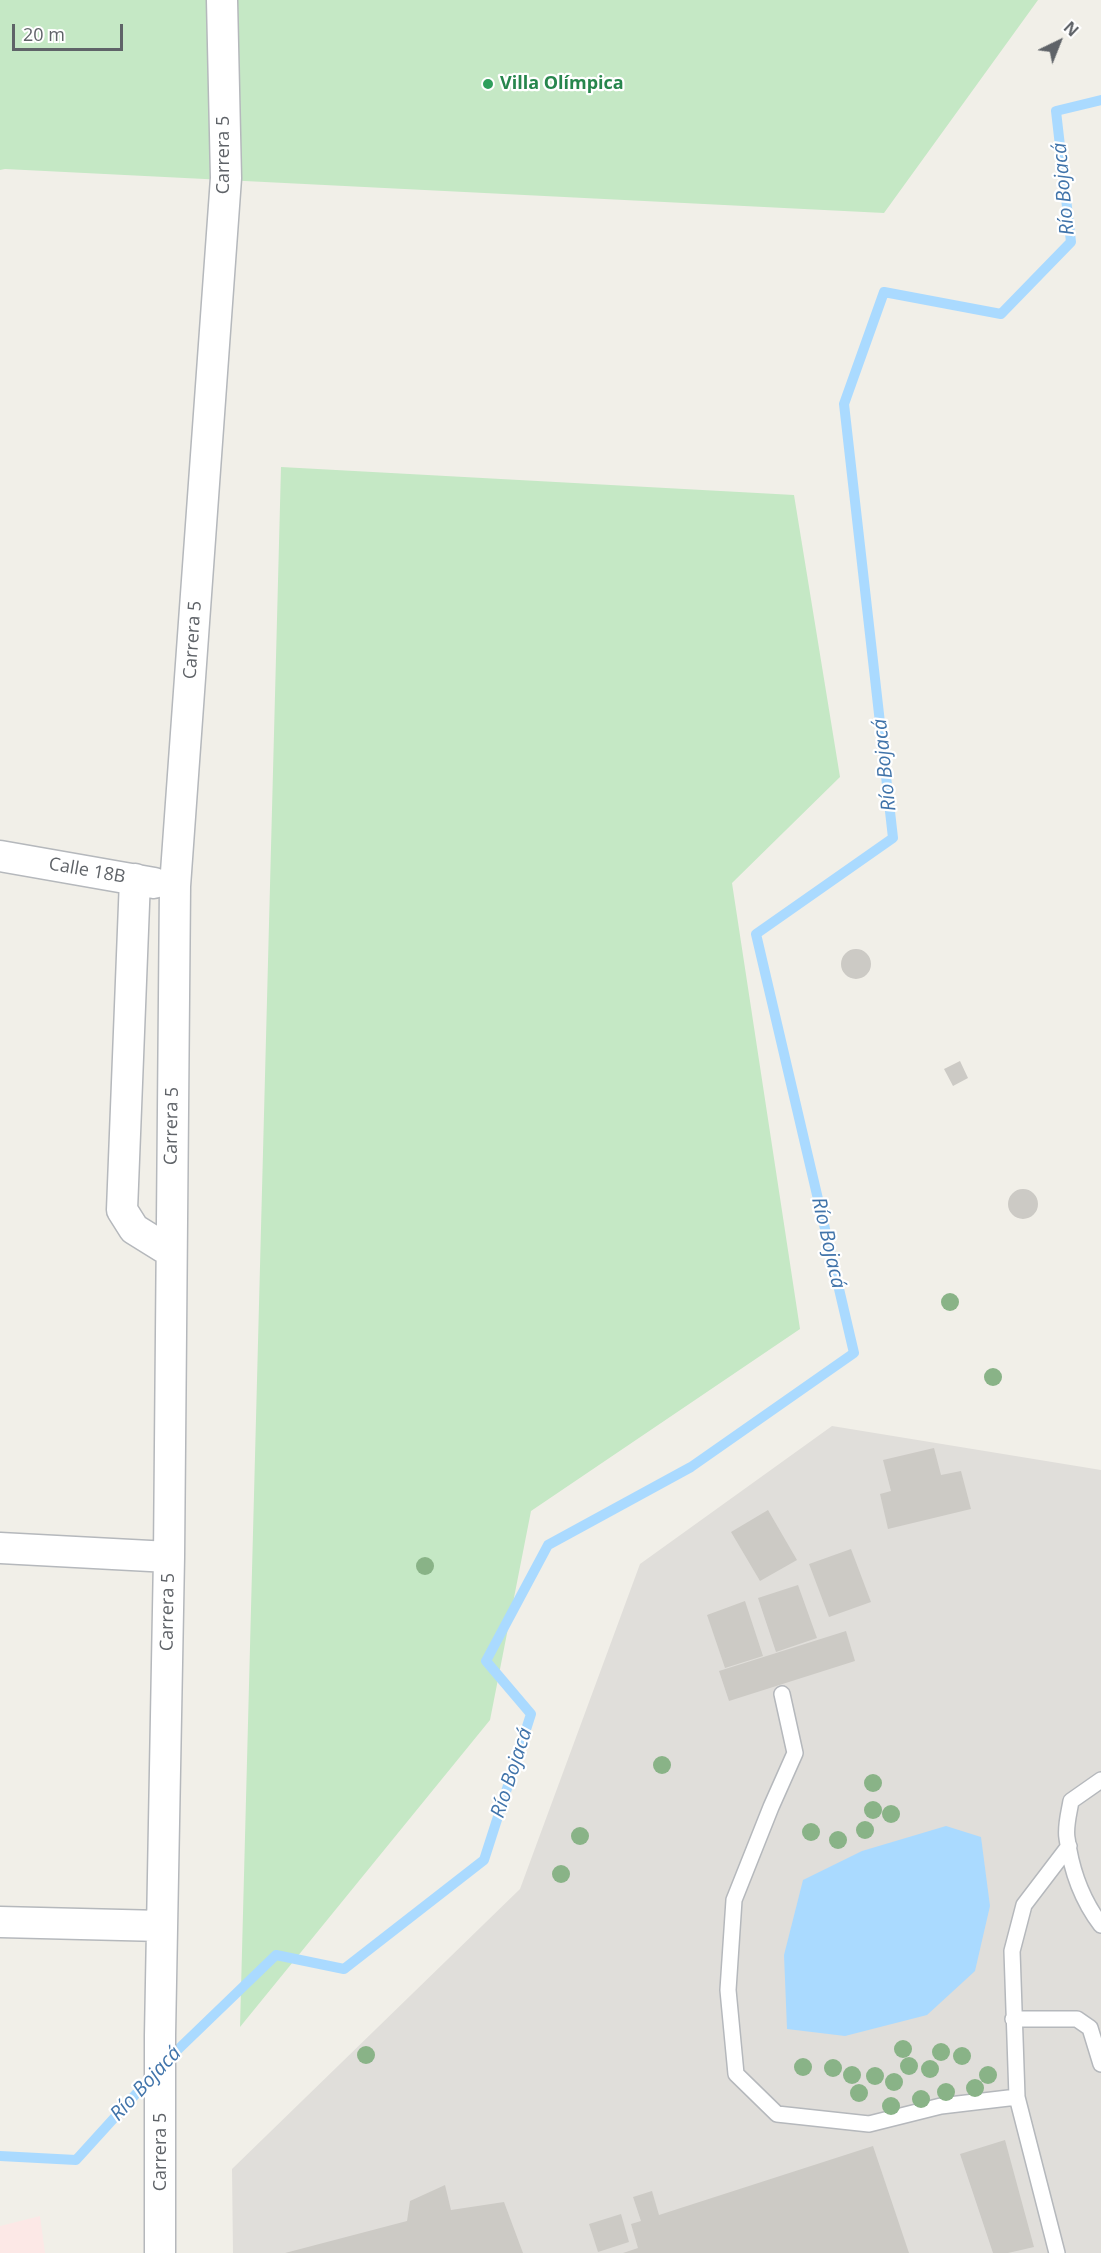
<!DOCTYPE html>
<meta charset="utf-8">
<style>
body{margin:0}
#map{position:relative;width:1101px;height:2253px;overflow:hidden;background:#f1efe8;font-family:"Open Sans",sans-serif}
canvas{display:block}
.north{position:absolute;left:1029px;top:12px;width:60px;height:60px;-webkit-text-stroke:4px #fff;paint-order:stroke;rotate:43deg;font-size:16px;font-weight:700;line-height:24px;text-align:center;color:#5f6368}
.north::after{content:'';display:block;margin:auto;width:21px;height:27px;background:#5f6368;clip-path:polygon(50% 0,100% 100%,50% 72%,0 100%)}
.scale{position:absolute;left:12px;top:24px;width:111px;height:27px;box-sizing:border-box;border:3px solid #5f6368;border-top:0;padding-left:8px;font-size:18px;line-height:21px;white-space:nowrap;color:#5f6368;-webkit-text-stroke:4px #fff;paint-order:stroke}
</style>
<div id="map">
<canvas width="1101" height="2253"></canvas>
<div class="north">N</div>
<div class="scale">20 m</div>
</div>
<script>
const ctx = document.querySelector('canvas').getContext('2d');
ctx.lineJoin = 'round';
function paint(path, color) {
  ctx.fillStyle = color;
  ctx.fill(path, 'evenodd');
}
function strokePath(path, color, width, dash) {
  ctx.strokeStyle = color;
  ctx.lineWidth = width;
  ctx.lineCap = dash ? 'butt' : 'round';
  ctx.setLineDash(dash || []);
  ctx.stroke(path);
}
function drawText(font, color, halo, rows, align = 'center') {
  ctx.font = font + ' "Open Sans",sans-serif';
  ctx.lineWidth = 4.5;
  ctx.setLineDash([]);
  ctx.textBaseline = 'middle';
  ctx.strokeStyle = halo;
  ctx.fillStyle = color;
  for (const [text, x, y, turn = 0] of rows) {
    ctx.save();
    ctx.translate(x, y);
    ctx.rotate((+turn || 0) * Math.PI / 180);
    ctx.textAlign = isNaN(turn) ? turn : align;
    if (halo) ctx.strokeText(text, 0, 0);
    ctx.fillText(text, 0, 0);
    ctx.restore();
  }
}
const industrial = new Path2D(`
 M832,1426L1101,1470V2253H233L232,2169L520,1889L640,1564Z`);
const medical = new Path2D(`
 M40,2216L45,2253H0V2226Z`);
const green = new Path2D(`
 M0,0H1038L884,213L5,169L0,170Z
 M281,467L794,495L840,777L732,883L800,1329L531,1511L490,1720L240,2027Z`);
const water = new Path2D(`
 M946,1826L981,1837L990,1906L975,1971L927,2015L845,2036L787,2029L784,1955L803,1880L862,1851Z`);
const stream = new Path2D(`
 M165,2062L276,1955L344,1969L484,1860L531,1714L486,1661L548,1545L691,1467L854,1353L756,934L893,838L844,404L884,292L1001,314L1071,242L1056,111L1101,100
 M0,2156L76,2160L155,2073`);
const building = new Path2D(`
 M841 964a15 15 0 1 1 30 0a15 15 0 1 1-30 0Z
 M960,1061L968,1078L953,1086L944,1069Z
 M1008 1204a15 15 0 1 1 30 0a15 15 0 1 1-30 0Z
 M934,1448L941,1475L961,1471L971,1509L888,1529L880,1494L891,1491L883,1460Z
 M768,1510L797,1560L760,1581L731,1532Z
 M851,1549L871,1602L829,1617L809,1564Z
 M798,1585L817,1638L776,1652L758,1598Z
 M745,1601L763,1656L725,1668L707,1615Z
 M846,1631L855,1661L729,1701L719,1671Z
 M1005,2140L1034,2247L1008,2253H993L960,2154Z
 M873,2146L909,2253H623L638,2248L631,2224L641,2221L633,2197L652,2191L659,2215Z
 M445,2185L451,2210L504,2202L523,2253H285L407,2221L410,2201Z
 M621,2214L629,2242L598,2252L589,2224Z`);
const lane = new Path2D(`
 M782,1694L795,1753L771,1807L734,1900L728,1990L736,2074L777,2114L869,2124L941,2106L1017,2097L1057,2253
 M1101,1925C1082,1900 1071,1869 1067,1838C1065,1827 1069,1813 1071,1801L1101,1780
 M1013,2019H1077L1090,2028L1101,2064
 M1017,2097L1012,1951L1024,1905L1069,1846`);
const street = new Path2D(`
 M0,856L154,883
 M135,879L122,1210L134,1229L171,1252
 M0,1548L169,1557
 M0,1922L162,1926
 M160,2253V2035L169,1557L175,886L226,178L222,0`);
const trees = [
 [950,1302],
 [993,1377],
 [425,1566],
 [662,1765],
 [873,1783],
 [873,1810],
 [891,1814],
 [865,1830],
 [811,1832],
 [580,1836],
 [838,1840],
 [561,1874],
 [903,2049],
 [941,2052],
 [366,2055],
 [962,2056],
 [909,2066],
 [803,2067],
 [833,2068],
 [930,2069],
 [852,2075],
 [988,2075],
 [875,2076],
 [894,2082],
 [975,2088],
 [946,2092],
 [859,2093],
 [921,2099],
 [891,2106]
];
const markers = [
 [488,84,6,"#2e9e5b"]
];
const leisureNames = [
 ["Villa Olímpica",500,84]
];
const streetNames = [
 ["Carrera 5",224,155,-90],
 ["Carrera 5",193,640,-86],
 ["Calle 18B",87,871,10],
 ["Carrera 5",172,1126,-89],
 ["Carrera 5",168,1612,-89],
 ["Carrera 5",161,2152,-90]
];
const waterNames = [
 ["Río Bojacá",1064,189,-95],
 ["Río Bojacá",885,765,-96],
 ["Río Bojacá",828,1243,77],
 ["Río Bojacá",512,1773,-72],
 ["Río Bojacá",146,2084,-47]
];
paint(industrial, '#e0deda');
paint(medical, '#fce8e6');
paint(green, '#c5e8c5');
paint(water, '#aadaff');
strokePath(stream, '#aadaff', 10);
paint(building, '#cccac5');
strokePath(lane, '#b5b8bc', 18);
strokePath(street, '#b5b8bc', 33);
strokePath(lane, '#fff', 15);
strokePath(street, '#fff', 30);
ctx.fillStyle = '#89b387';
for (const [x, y] of trees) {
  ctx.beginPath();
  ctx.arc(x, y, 9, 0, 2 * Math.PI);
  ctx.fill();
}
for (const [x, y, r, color] of markers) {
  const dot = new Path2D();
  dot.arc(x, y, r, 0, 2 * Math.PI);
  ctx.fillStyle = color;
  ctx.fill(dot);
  strokePath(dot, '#fff', 2);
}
drawText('bold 18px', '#27864d', '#fff', leisureNames, 'left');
drawText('18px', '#5f6368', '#fff', streetNames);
drawText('italic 20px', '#4174aa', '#fff', waterNames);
</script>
